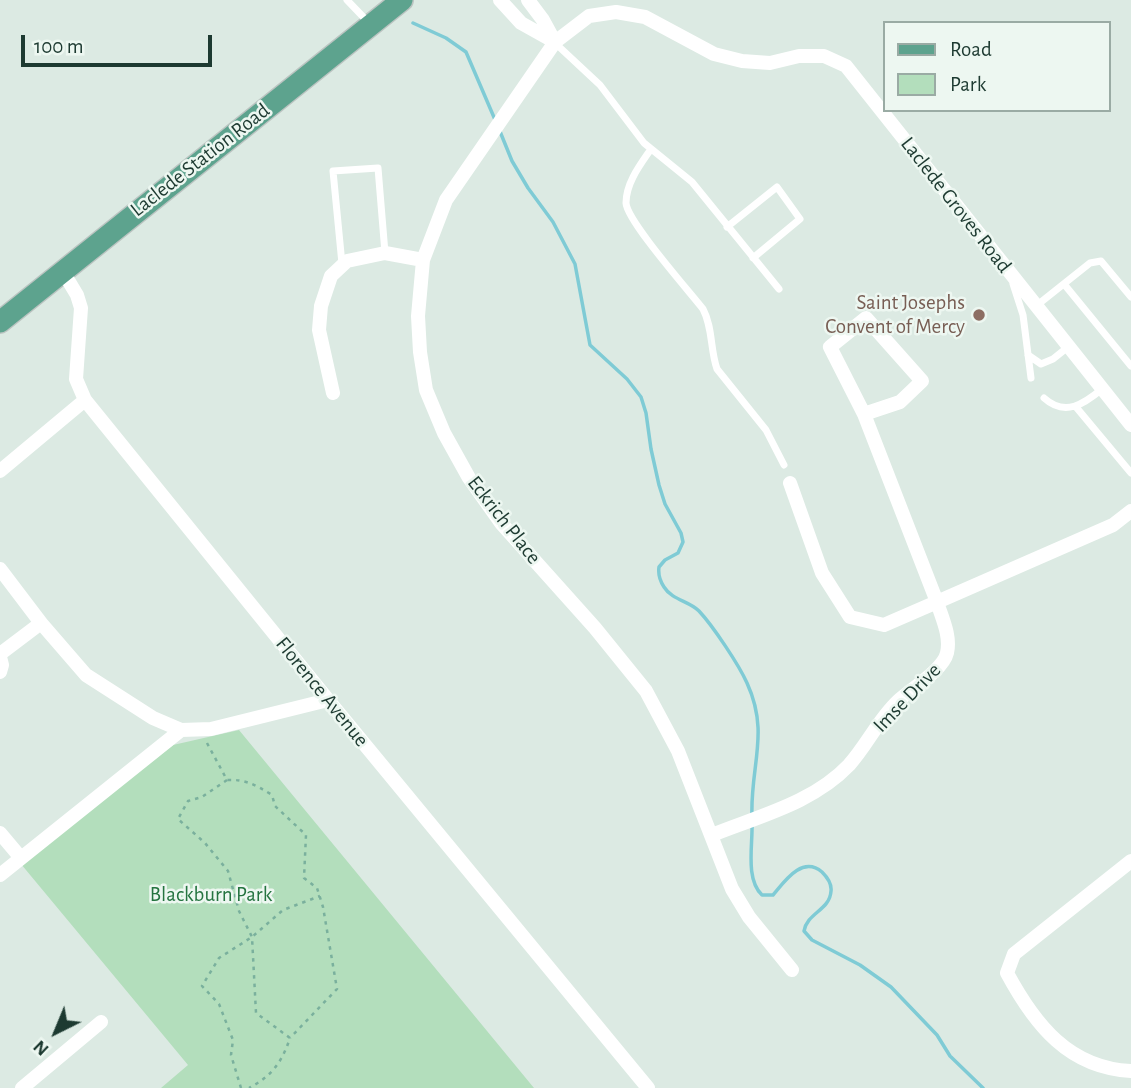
<!DOCTYPE html>
<style>
body{margin:0}
#map{position:relative;width:1131px;height:1088px;overflow:hidden;background:#dceae3;font-family:"Alegreya Sans",sans-serif}
canvas{display:block}
.legend{position:absolute;left:883px;top:21px;width:228px;height:91px;box-sizing:border-box;background:#edf7f1;border:2px solid #9aaba4;margin:0;padding:9px 12px;list-style:none;font-size:21px;color:#1d3a31}
.legend li{display:flex;align-items:center;gap:14px;height:35px}
.legend b{width:35px;border:2px solid #9aaba4}
.north{position:absolute;left:21px;top:997px;width:70px;height:70px;-webkit-text-stroke:5px #edf7f1;paint-order:stroke;rotate:223deg;font-size:19px;font-weight:700;line-height:28px;text-align:center;color:#1d3a31}
.north::after{content:'';display:block;margin:auto;width:24px;height:32px;background:#1d3a31;clip-path:polygon(50% 0,100% 100%,50% 72%,0 100%)}
.scale{position:absolute;left:21px;top:35px;width:191px;height:32px;box-sizing:border-box;border:4px solid #1d3a31;border-top:0;padding-left:9px;font-size:21px;line-height:24px;white-space:nowrap;color:#1d3a31;-webkit-text-stroke:5px #edf7f1;paint-order:stroke}
</style>
<div id="map">
<canvas width="1131" height="1088"></canvas>
<ul class="legend">
<li><b style="height:9px;background:#5da38e"></b>Road</li>
<li><b style="height:19px;background:#b3debc"></b>Park</li>
</ul>
<div class="north">N</div>
<div class="scale">100 m</div>
</div>
<script>
const ctx = document.querySelector('canvas').getContext('2d');
ctx.lineJoin = 'round';
function paint(path, color) {
  ctx.fillStyle = color;
  ctx.fill(path, 'evenodd');
}
function strokePath(path, color, width, dash) {
  ctx.strokeStyle = color;
  ctx.lineWidth = width;
  ctx.lineCap = dash ? 'butt' : 'round';
  ctx.setLineDash(dash || []);
  ctx.stroke(path);
}
function drawText(font, color, halo, rows, align = 'center') {
  ctx.font = font + ' "Alegreya Sans",sans-serif';
  ctx.lineWidth = 5;
  ctx.setLineDash([]);
  ctx.textBaseline = 'middle';
  ctx.strokeStyle = halo;
  ctx.fillStyle = color;
  for (const [text, x, y, turn = 0] of rows) {
    ctx.save();
    ctx.translate(x, y);
    ctx.rotate((+turn || 0) * Math.PI / 180);
    ctx.textAlign = isNaN(turn) ? turn : align;
    if (halo) ctx.strokeText(text, 0, 0);
    ctx.fillText(text, 0, 0);
    ctx.restore();
  }
}
const green = new Path2D(`
 M239,730L534,1088H161L188,1065L21,864L173,745Z`);
const stream = new Path2D(`
 M413,23L446,38L466,52L496,122
 M499,129L512,161L528,188L553,222L575,264L590,345L627,379L641,397L646,413L651,449L659,485L665,504L681,533L683,542L678,553L665,560L659,567C658,574 660,581 664,587C672,600 689,601 699,611C713,626 739,665 747,683C770,733 750,766 752,816
 M752,823C753,844 745,879 762,895H773C784,882 802,855 822,872C827,877 832,883 831,891C830,910 807,913 804,931L812,940L860,965L891,987L937,1035L950,1056L983,1088`);
const path = new Path2D(`
 M207,743L227,780C245,779 256,785 272,795L275,806L306,835L304,878L317,888L323,907L337,989L290,1038
 M227,780L202,797L188,801L178,819L205,843L228,871L239,911L252,937L256,1013L290,1038C282,1062 272,1076 249,1088
 M241,1088L231,1055L233,1040L219,1004L202,986L219,958L252,937L283,910L320,896`);
const lane = new Path2D(`
 M347,0L370,24
 M555,43L600,85L644,143L692,182L779,289
 M651,149C640,165 626,183 626,203C627,221 689,291 703,309C713,328 710,349 717,369L766,430L784,465
 M727,227L777,187L800,219L753,258
 M342,264L333,171L378,168L385,253
 M1013,284L1023,315L1031,378
 M1064,284L1131,366
 M1036,306L1090,263L1101,261L1131,297
 M1028,355L1041,364L1053,359L1068,347
 M1044,398C1065,417 1084,404 1102,389
 M1076,407L1131,473`);
const street = new Path2D(`
 M500,0L521,23L555,42
 M528,0L543,20L555,42
 M62,270L77,295L81,308L76,379L85,400L328,700L648,1088
 M333,393L319,330L321,306L331,276L347,261L385,253L423,260
 M0,471L85,400
 M790,483L822,573L850,617L884,625L937,602L864,414L900,402L922,381L866,318L830,347L864,414
 M0,569L41,623L86,675L153,718L181,730
 M0,654L41,623
 M0,657L2,665L0,672
 M0,833L21,858
 M712,835C759,816 813,803 849,765C867,745 878,720 898,701C911,689 943,670 947,653C951,636 942,618 937,602L1113,525L1131,511
 M1131,861L1014,954L1007,973C1035,1025 1069,1068 1131,1071
 M0,875L181,730L211,729L328,700
 M792,970L749,917L732,889L678,751L646,691L595,628L501,523L469,478L444,433L426,390L420,352L418,316L423,260L446,200L555,42L589,16L616,12L645,17L714,54L742,61L770,63L799,56H824L846,66L1131,425
 M22,1088L101,1022`);
const primary = new Path2D(`
 M0,322L402,0`);
const markers = [
 [979,315,7,"#8d6e63"]
];
const streetNames = [
 ["Laclede Station Road",200,160,-38],
 ["Laclede Groves Road",956,205,52],
 ["Eckrich Place",504,520,52],
 ["Florence Avenue",322,692,51],
 ["Imse Drive",907,698,-46]
];
const educationNames = [
 ["Saint Josephs",965,303],
 ["Convent of Mercy",965,327]
];
const parkNames = [
 ["Blackburn Park",211,895]
];
paint(green, '#b3debc');
strokePath(stream, '#7fcbd5', 3.5);
strokePath(primary, '#bbc4c1', 24);
strokePath(path, '#7ab09d', 2.5, [3.5, 5]);
strokePath(lane, '#fff', 7);
strokePath(street, '#fff', 14);
strokePath(primary, '#5da38e', 21);
for (const [x, y, r, color] of markers) {
  const dot = new Path2D();
  dot.arc(x, y, r, 0, 2 * Math.PI);
  ctx.fillStyle = color;
  ctx.fill(dot);
  strokePath(dot, '#edf7f1', 2.5);
}
drawText('21px', '#1d3a31', '#edf7f1', streetNames);
drawText('21px', '#785e54', '#edf7f1', educationNames, 'right');
drawText('21px', '#257440', '#edf7f1', parkNames);
</script>
